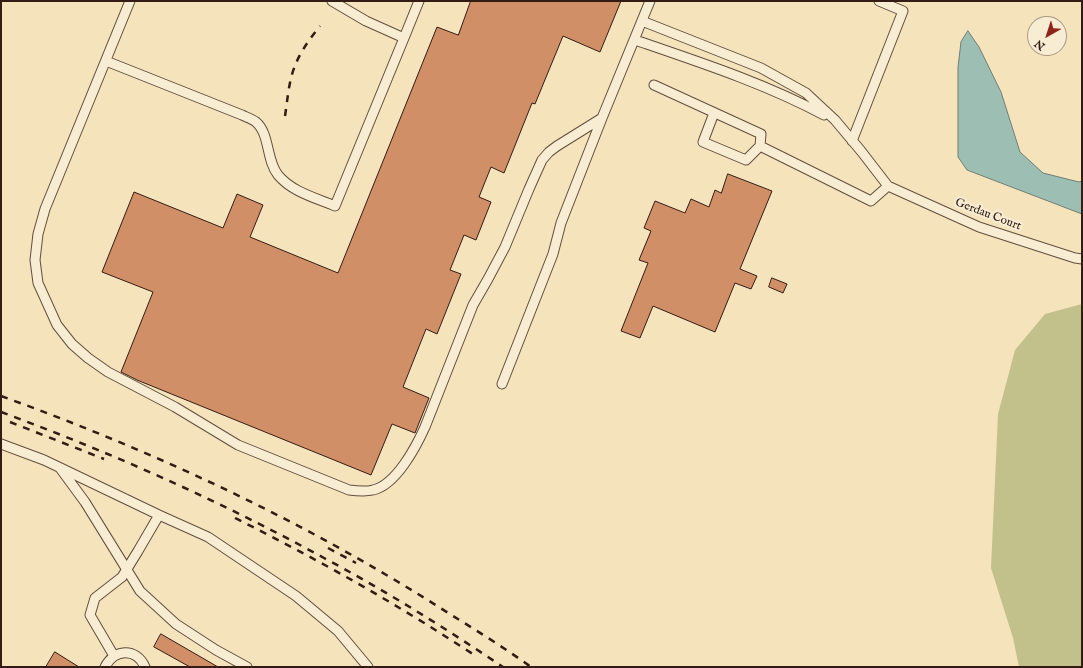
<!DOCTYPE html>
<style>
body{margin:0}
#map{position:relative;width:1083px;height:668px;overflow:hidden;background:#f5e3bb;font-family:"IM FELL English",serif}
canvas{display:block}
.frame{position:absolute;inset:0;border:2px solid #321c14;pointer-events:none}
.north{position:absolute;left:1027px;top:16px;width:40px;height:40px;box-sizing:border-box;background:#f8edd3;border:1px solid #a99987;border-radius:50%;rotate:219deg;font-size:11px;font-weight:700;line-height:16px;text-align:center;color:#321c14}
.north::after{content:'';display:block;margin:auto;width:14px;height:18px;background:#8f2418;clip-path:polygon(50% 0,100% 100%,50% 72%,0 100%)}
</style>
<div id="map">
<canvas width="1083" height="668"></canvas>
<div class="frame"></div>
<div class="north">N</div>
</div>
<script>
const ctx = document.querySelector('canvas').getContext('2d');
ctx.lineJoin = 'round';
function paint(path, color) {
  ctx.fillStyle = color;
  ctx.fill(path, 'evenodd');
}
function strokePath(path, color, width, dash) {
  ctx.strokeStyle = color;
  ctx.lineWidth = width;
  ctx.lineCap = dash ? 'butt' : 'round';
  ctx.setLineDash(dash || []);
  ctx.stroke(path);
}
function drawText(font, color, halo, rows, align = 'center') {
  ctx.font = font + ' "IM FELL English",serif';
  ctx.lineWidth = 4;
  ctx.setLineDash([]);
  ctx.textBaseline = 'middle';
  ctx.strokeStyle = halo;
  ctx.fillStyle = color;
  for (const [text, x, y, turn = 0] of rows) {
    ctx.save();
    ctx.translate(x, y);
    ctx.rotate((+turn || 0) * Math.PI / 180);
    ctx.textAlign = isNaN(turn) ? turn : align;
    if (halo) ctx.strokeText(text, 0, 0);
    ctx.fillText(text, 0, 0);
    ctx.restore();
  }
}
const green = new Path2D(`
 M1082,304V667H1019L1013,638L991,568L998,414L1015,350L1045,314Z`);
const water = new Path2D(`
 M968,31L979,47L1001,92L1020,152L1043,173L1079,182L1082,181V214L967,170L958,157V67L961,42Z`);
const building = new Path2D(`
 M471,1H621L600,52L563,36L535,104L532,103L504,173L491,167L479,197L491,202L476,240L464,235L450,270L461,274L437,334L426,329L403,387L429,398L415,433L392,424L371,475L137,380L121,372L153,292L102,272L134,192L223,228L237,194L263,205L250,237L338,273L437,27L458,35Z
 M728,174L772,191L740,269L757,276L751,289L735,283L715,332L653,306L640,338L621,331L648,263L639,260L651,231L644,228L655,201L685,213L691,199L709,207L715,190L721,193Z
 M772,278L787,284L783,293L769,287Z
 M161,634L218,667H190L154,647Z
 M55,652L79,667H46Z`);
const minor = new Path2D(`
 M130,1L45,209L38,234L35,260L38,283L57,325L72,344L88,358L108,372L175,407L238,445L349,490C357,491 365,492 373,490C396,485 416,447 425,427L473,305L488,279L505,247L529,189L542,160L549,152L557,146L602,118
 M642,21L761,68L806,93L835,120L861,151L888,186L979,227L1075,258L1082,259
 M404,38L419,1
 M635,40C699,62 764,83 824,115
 M106,61L242,115C246,117 252,119 256,122C270,134 266,160 278,175C292,192 316,198 335,206L404,38L366,21L332,1
 M654,85L761,134L760,146L871,201L888,186
 M714,113L703,142L746,160L760,146
 M852,141L903,11L879,1
 M502,384L553,254L561,223L602,118L650,1
 M1,444L44,460L159,515L138,551L122,577L95,598L90,615L114,656
 M60,468L85,502L140,591L176,624L216,650L247,667
 M159,515L208,537L296,596L338,631L368,667
 M105,667C114,649 136,647 145,667`);
const rail = new Path2D(`
 M285,116C287,103 288,91 291,78C296,58 307,42 320,26
 M1,396C161,454 310,524 453,616C479,632 506,649 531,667
 M1,412C112,453 220,501 324,558C386,591 445,628 503,667
 M10,422L104,459
 M235,518C295,548 354,580 411,615C433,628 454,642 476,656
 M328,548L356,563`);
const streetNames = [
 ["Gerdau Court",988,215,21]
];
paint(green, '#c3c18b');
paint(water, '#9cbeb3');
strokePath(water, '#727d73', 1);
paint(building, '#d08f66');
strokePath(building, '#321c14', 1);
strokePath(minor, '#634e3e', 11);
strokePath(minor, '#f8edd3', 9);
strokePath(rail, '#321c14', 2.5, [7, 7]);
drawText('12px', '#321c14', '#f8edd3', streetNames);
</script>
